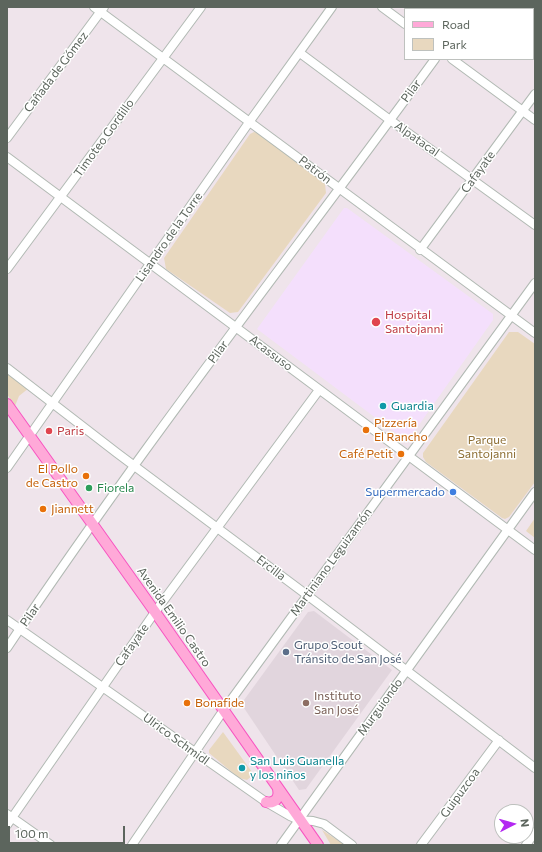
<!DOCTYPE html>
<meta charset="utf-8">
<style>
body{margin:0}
#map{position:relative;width:542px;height:852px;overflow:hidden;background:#efe4eb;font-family:Commissioner,sans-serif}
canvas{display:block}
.frame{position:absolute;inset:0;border:8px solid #5c655d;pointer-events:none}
.legend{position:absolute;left:404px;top:8px;width:130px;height:52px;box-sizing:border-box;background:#fff;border:1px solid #bec1be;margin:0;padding:5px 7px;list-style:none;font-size:12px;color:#5c655d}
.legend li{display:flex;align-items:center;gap:8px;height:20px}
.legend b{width:20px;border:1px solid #bec1be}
.north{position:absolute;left:494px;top:804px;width:40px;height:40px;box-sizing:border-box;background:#fff;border:1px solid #bec1be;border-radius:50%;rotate:84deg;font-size:11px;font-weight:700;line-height:16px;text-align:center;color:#5c655d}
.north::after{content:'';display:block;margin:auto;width:14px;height:18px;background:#b328f1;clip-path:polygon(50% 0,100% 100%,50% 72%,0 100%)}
.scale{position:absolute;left:8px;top:826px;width:117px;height:18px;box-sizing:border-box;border:2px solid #5c655d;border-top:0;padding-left:5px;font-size:12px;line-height:14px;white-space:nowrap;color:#5c655d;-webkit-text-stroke:3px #fff;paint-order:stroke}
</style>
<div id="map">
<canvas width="542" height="852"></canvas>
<div class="frame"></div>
<ul class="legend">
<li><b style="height:5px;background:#ffa9d8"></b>Road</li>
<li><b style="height:11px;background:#e8d8bf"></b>Park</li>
</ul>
<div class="north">N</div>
<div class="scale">100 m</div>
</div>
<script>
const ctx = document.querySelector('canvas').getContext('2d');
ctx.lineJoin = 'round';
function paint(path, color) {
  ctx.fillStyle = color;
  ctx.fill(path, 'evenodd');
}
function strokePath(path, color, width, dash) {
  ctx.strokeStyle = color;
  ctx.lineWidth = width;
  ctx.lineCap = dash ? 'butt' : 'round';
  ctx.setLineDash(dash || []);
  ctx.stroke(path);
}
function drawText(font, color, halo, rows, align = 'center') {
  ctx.font = font + ' Commissioner,sans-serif';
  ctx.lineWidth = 3;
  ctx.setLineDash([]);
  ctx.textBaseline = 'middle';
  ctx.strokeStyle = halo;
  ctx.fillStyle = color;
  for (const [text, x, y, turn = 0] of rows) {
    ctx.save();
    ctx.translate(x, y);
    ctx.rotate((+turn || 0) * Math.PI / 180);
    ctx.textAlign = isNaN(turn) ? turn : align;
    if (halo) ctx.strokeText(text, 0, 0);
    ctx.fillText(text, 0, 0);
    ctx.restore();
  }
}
const education = new Path2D(`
 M314,611L392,670L306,789L299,790L242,705L244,700L308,612Z`);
const medical = new Path2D(`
 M344,208H347L493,314V320L409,439H404L257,329Z`);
const green = new Path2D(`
 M254,132L258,133L325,184L326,193L238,312L230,313L166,269L164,258L250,134Z
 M509,332H518L535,344V482L509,517L505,519L502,518L426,462L423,457V453Z
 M7,373L29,388L19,396L15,406L7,394Z
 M535,518V538L526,531Z
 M223,732L252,772V776L247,780L239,778L209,753V750Z
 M322,830L345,845H331Z`);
const minor = new Path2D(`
 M94,7L535,333
 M382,7L405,24
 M472,9L473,7
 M300,53L390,120L535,225
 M452,59L535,120
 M7,138L104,7
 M7,157L535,550
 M420,250L535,94
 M7,269L201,7
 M7,368L117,453L307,595L535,768
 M7,468L250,121L332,7
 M7,620L266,802L290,816L299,820L313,821L324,824L352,845
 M7,648C142,446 292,255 435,59
 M7,814L51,845
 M7,825L155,612L319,390
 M132,845L223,711L535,283
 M281,845L535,492
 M421,845L499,740
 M526,845L535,832`);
const major = new Path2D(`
 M7,404L155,612L318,845
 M266,802C275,804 280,798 278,789`);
const markers = [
 [376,322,5,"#e0444e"],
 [383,406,4,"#0f9aa8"],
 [366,430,4,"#e8710a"],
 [49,431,4,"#e0444e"],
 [401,454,4,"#e8710a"],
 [86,476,4,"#e8710a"],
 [89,488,4,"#2e9e5b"],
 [453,492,4,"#3f7fe0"],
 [43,509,4,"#e8710a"],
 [286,652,4,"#5c6f8a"],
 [187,703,4,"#e8710a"],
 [306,703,4,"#8d6e63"],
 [242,768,4,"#0f9aa8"]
];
const streetNames = [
 ["Cañada de Gómez",56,72,-53],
 ["Pilar",411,91,-54],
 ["Timoteo Gordillo",104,138,-54],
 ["Alpatacal",417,139,35],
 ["Patrón",315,170,37],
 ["Cafayate",478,172,-54],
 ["Lisandro de la Torre",169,237,-55],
 ["Pilar",218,352,-54],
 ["Acassuso",271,353,37],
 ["Martiniano Leguizamón",331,562,-54],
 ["Ercilla",271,568,37],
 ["Pilar",30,615,-55],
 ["Avenida Emilio Castro",174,617,55],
 ["Cafayate",132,645,-55],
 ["Murguiondo",380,707,-54],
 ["Ulrico Schmidl",176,739,36],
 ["Guipuzcoa",460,793,-54]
];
const healthNames = [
 ["Hospital",385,315],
 ["Santojanni",385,329],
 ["Paris",57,431]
];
const cultureNames = [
 ["Guardia",391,406],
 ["San Luis Guanella",250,761],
 ["y los niños",250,775]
];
const foodNames = [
 ["Pizzería",374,423],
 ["El Rancho",374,437],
 ["Café Petit",393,454,"right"],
 ["El Pollo",78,469,"right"],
 ["de Castro",78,483,"right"],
 ["Jiannett",51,509],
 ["Bonafide",195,703]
];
const parkNames = [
 ["Parque",487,440],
 ["Santojanni",487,454]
];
const leisureNames = [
 ["Fiorela",97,488]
];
const shopNames = [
 ["Supermercado",445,492]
];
const serviceNames = [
 ["Grupo Scout",294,645],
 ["Tránsito de San José",294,659]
];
const educationNames = [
 ["Instituto",314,696],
 ["San José",314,710]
];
paint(education, '#e1d5dd');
paint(medical, '#f4dffc');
paint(green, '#e8d8bf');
strokePath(minor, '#b1b9b3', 10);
strokePath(major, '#f854c1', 12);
strokePath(minor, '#fff', 8);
strokePath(major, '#ffa9d8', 10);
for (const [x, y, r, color] of markers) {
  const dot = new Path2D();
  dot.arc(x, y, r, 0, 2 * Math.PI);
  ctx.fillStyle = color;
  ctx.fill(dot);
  strokePath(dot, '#fff', 1.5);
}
drawText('12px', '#5c655d', '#fff', streetNames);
drawText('12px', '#be3a42', '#fff', healthNames, 'left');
drawText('12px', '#0d838f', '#fff', cultureNames, 'left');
drawText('12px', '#c56008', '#fff', foodNames, 'left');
drawText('12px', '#8d6e33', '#fff', parkNames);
drawText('12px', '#27864d', '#fff', leisureNames, 'left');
drawText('12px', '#366cbe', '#fff', shopNames, 'right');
drawText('12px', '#4e5e75', '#fff', serviceNames, 'left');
drawText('12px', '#785e54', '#fff', educationNames, 'left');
</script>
